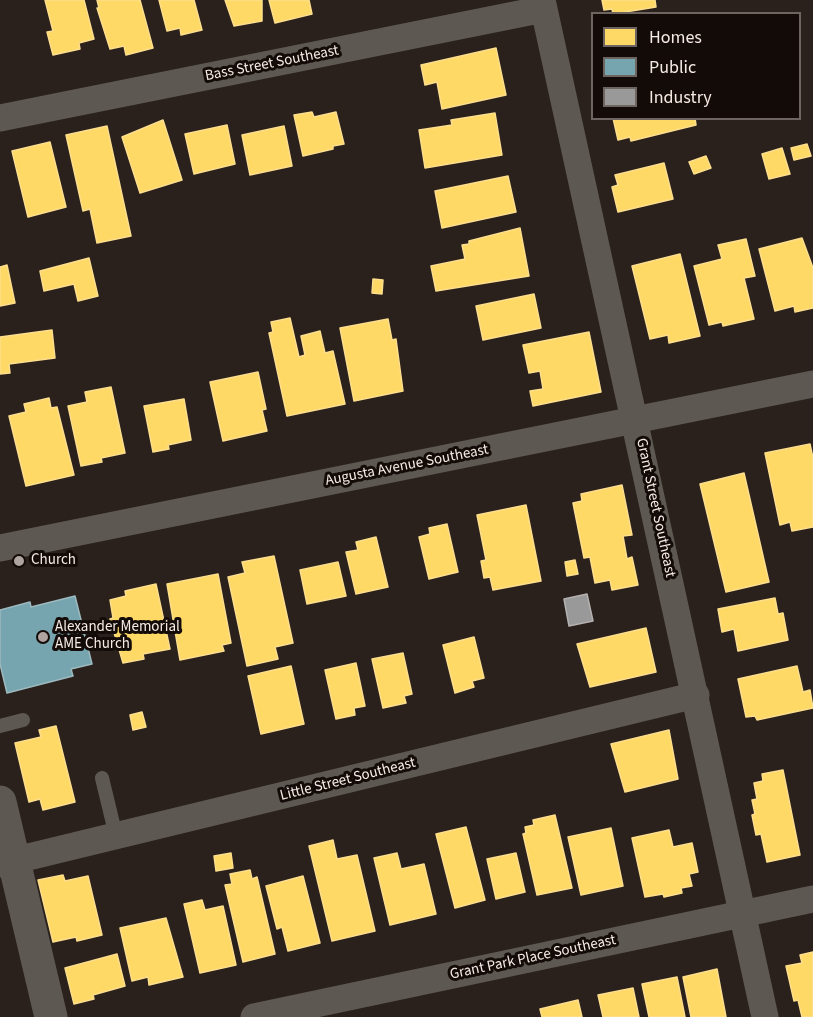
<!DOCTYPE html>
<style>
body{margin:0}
#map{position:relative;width:813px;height:1017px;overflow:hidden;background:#2a211d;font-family:"Source Sans 3",sans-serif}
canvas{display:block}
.legend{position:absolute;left:591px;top:12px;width:210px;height:108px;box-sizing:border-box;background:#130b08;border:2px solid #6e6460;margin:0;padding:8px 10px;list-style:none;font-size:18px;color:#f7eae5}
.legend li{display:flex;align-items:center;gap:12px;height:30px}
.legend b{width:30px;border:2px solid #6e6460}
</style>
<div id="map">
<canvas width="813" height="1017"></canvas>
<ul class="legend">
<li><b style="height:16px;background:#ffd966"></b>Homes</li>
<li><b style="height:16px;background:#76a5af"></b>Public</li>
<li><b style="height:16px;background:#999"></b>Industry</li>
</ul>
</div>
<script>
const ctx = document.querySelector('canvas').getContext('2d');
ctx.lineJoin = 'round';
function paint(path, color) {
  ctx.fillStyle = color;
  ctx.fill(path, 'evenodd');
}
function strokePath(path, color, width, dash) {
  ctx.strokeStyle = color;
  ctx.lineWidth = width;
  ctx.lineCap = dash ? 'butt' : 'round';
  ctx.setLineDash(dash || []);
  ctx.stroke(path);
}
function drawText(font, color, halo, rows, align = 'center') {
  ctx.font = font + ' "Source Sans 3",sans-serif';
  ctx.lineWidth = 6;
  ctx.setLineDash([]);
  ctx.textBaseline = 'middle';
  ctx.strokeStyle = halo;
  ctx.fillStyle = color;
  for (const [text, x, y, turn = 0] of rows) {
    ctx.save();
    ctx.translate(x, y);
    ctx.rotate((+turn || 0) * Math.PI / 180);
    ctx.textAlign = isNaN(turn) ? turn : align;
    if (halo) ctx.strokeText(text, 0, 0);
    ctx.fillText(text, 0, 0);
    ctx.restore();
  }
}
const homes = new Path2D(`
 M45,0H84L94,39L79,43L80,49L53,55L47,32L53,31Z
 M97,0H140L153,48L126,55L124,46L110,49L97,8H99Z
 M159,0H194L202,30L181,35L180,28L167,31Z
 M225,0H262V21L234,26Z
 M269,0H309L312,14L275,23Z
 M602,0H655L656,7L613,14L612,9L604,10Z
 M496,48L506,95L442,109L437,82L425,85L421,65Z
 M312,112L314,117L336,112L344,144L333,146V149L303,156L294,115Z
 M495,113L502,155L425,168L419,130L452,125L451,120Z
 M613,118H695L696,125L631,141L630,137L618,140Z
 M163,120L182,180L140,193L122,137Z
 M227,125L235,164L194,174L185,134Z
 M107,126L131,236L97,243L90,209L83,211L66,135Z
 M284,126L292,166L250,175L242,135Z
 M50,142L66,207L28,217L12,151Z
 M807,144L811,156L794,160L791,148Z
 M782,148L790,174L769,179L762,154Z
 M706,156L711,168L694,174L689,162Z
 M664,163L673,199L618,212L612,187L618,185L615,175Z
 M508,176L516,212L442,228L435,191Z
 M520,228L529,276L436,291L431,266L465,259L462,245L469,244V241Z
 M802,238L813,268V308L795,312L794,306L775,311L759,249Z
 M746,239L755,276L744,278L754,319L723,326L722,322L709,325L694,266L722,259L718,245Z
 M680,254L700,336L669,343L668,335L650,339L632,266Z
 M89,258L98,296L78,301L74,284L44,291L40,271Z
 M7,265L15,303L0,306V267Z
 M373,279L383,280L382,294L372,293Z
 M534,294L541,328L483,340L476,306Z
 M290,318L299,357L305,355L301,336L320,331L325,353L333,351L345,404L287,416L269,333L273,332L271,322Z
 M388,319L392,340L396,339L403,391L354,401L340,328Z
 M52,330L55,358L9,364L10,373L0,374V337Z
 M589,332L601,392L533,406L530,391L543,389L540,371L529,373L523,345Z
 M258,372L266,409L262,410L267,431L223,441L210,382Z
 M111,387L125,453L101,458L102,462L81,466L68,406L87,402L85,392Z
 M49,398L51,408L57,407L74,475L26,486L9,416L26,412L24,404Z
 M184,399L191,440L168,445L169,449L153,452L144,406Z
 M810,444L813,458V527L792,531L790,522L780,525L765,453Z
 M744,473L769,582L726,592L700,484Z
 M622,485L632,535L623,536L627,559L632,557L638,585L612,590L610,580L595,583L590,557L584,558L573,503L582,501L581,494Z
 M526,505L541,581L493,590L490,577L484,578L481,561L486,560L477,515Z
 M447,524L458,572L429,579L419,537L430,534L429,528Z
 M376,537L388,587L356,594L346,552L358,550L356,542Z
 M274,556L293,643L275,647L278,659L247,666L228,577L245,573L242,562Z
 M575,560L578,574L567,576L565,562Z
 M338,562L346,596L307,604L300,570Z
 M218,574L231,643L222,645L224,651L180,660L167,584Z
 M156,584L170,649L143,654L144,659L123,663L110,619L113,618L110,600L126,596L125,591Z
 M775,598L778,614L783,613L788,640L738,651L734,629L722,632L718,609Z
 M646,628L656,672L590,687L577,644Z
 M474,637L484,678L472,681L474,687L455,693L443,645Z
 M403,653L412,694L404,696L406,703L383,708L372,659Z
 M356,663L365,706L354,708L355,715L336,719L325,670Z
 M291,666L304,724L261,734L248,676Z
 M797,666L803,692L810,690L813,708L757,720L755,716L746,717L738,679Z
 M142,712L146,727L133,730L130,715Z
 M56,726L75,802L43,810L40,799L29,802L15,743L41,737L39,730Z
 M669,730L678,779L625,792L611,744Z
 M783,770L800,855L767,862L761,834L756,835L752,815L755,814L752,800L757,799L754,783L763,781L762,774Z
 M555,815L572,888L537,895L523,834L526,833L525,827L534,825L533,820Z
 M466,827L485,900L455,908L436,834Z
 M611,828L623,886L581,895L568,837Z
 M669,830L673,847L692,843L698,872L689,874L692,886L681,888L682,893L664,897L663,894L645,897L632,838Z
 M333,840L337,859L357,855L375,931L332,941L309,846Z
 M231,853L233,868L216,871L214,856Z
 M397,853L401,869L424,864L436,914L390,925L374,858Z
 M516,853L525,892L496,899L487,859Z
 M250,870L252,879L257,877L275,954L243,962L225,885L232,884L230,874Z
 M63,875L65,881L88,876L102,935L77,941L76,937L53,942L38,880Z
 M303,876L320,943L288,951L282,927L277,929L266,886Z
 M202,900L205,910L223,906L236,965L200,973L184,904Z
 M166,918L183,977L149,985L148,977L132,981L120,928Z
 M813,952V1017H802L798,1000L794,1001L786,966L802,963L800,955Z
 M117,954L125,986L93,995L94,999L74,1004L65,968Z
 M717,969L726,1017H691L683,977Z
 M677,977L685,1017H649L642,984Z
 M633,988L639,1017H603L598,995Z
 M578,1000L582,1017H542L540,1009Z`);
const public = new Path2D(`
 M75,596L92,664L71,669L73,676L7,693L0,664V610L30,602L31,607Z`);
const industry = new Path2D(`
 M587,594L593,621L569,626L564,599Z`);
const service = new Path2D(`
 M0,726L23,720
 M102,778L116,836`);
const minor = new Path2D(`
 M542,0L765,1017
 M0,118L544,9
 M0,548L813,384
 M0,864L696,695
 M254,1017L813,899`);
const tertiary = new Path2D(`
 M0,802L51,1017`);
const markers = [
 [19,561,6,"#afa49f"],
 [43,637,6,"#afa49f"]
];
const streetNames = [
 ["Bass Street Southeast",272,64,-11],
 ["Augusta Avenue Southeast",407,466,-11],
 ["Grant Street Southeast",655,508,78],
 ["Little Street Southeast",348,780,-14],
 ["Grant Park Place Southeast",533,958,-12]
];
const poiNames = [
 ["Church",31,561],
 ["Alexander Memorial",55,628],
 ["AME Church",55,645]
];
paint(homes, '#ffd966');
strokePath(homes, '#fdde8c', 1.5);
paint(public, '#76a5af');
strokePath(public, '#9dbabf', 1.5);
paint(industry, '#999');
strokePath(industry, '#b5b1b0', 1.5);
strokePath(service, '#5e5853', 14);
strokePath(minor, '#5e5853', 27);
strokePath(tertiary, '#5e5853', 33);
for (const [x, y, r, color] of markers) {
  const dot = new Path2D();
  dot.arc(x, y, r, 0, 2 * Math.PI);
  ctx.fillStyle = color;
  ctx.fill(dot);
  strokePath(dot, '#130b08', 2);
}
drawText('15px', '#f7eae5', '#130b08', streetNames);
drawText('15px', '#f7eae5', '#130b08', poiNames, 'left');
</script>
